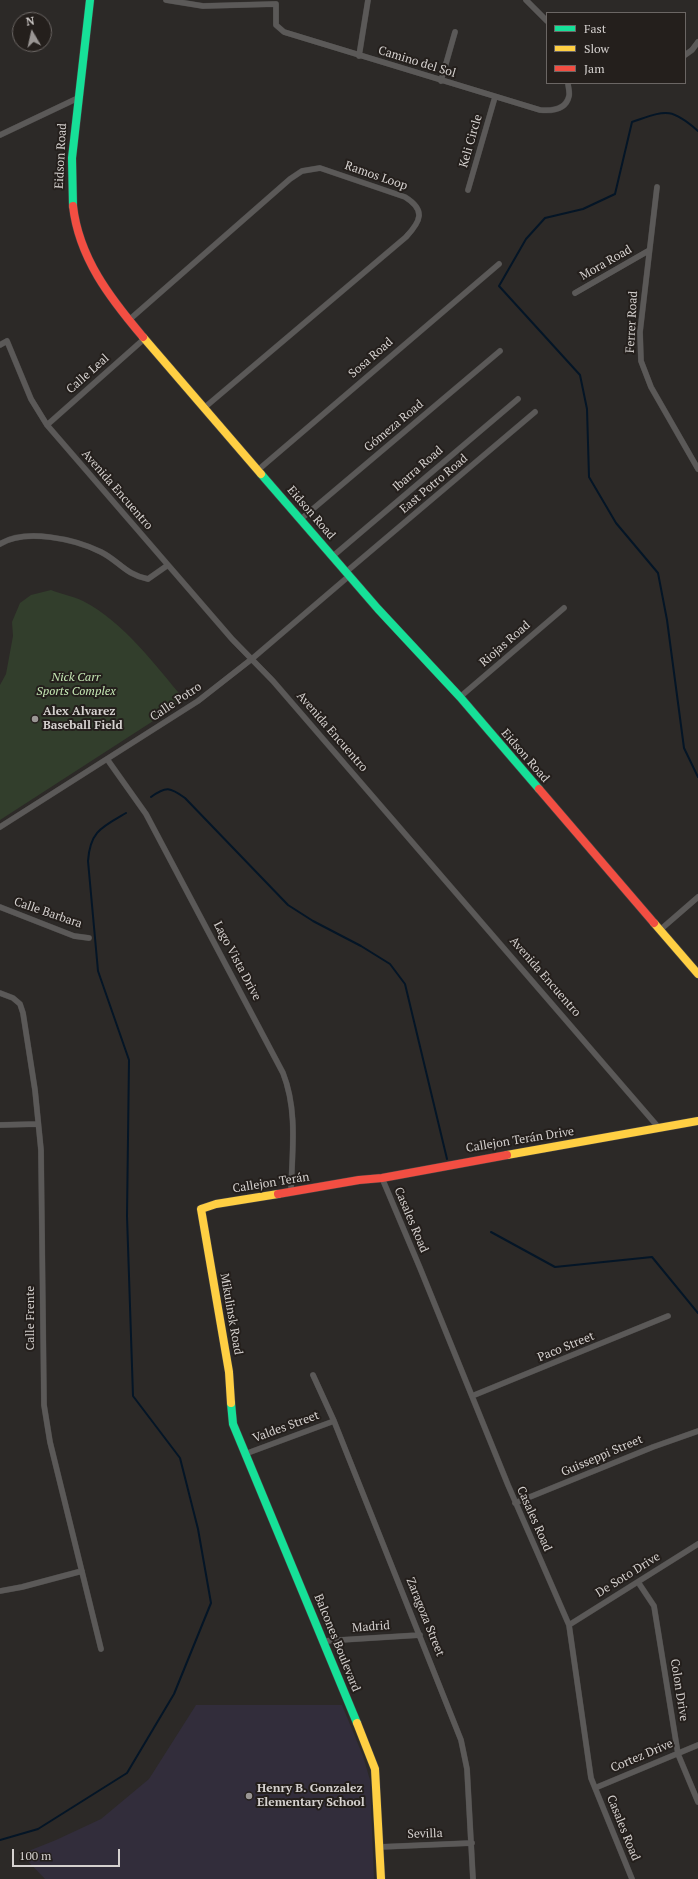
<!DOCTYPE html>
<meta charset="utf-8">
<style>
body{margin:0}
#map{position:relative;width:698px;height:1879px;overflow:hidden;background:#2c2927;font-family:"PT Serif",serif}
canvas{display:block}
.legend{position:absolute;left:546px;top:12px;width:140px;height:72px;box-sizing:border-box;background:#241f1c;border:1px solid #6b6664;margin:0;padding:5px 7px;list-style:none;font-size:12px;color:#d5d1cf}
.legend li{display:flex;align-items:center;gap:8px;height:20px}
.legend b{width:20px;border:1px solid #6b6664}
.north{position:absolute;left:12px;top:12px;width:40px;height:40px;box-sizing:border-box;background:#241f1c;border:1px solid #6b6664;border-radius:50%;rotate:351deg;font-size:11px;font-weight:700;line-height:16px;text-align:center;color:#d5d1cf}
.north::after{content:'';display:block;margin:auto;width:14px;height:18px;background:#9a9694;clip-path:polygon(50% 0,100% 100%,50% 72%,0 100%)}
.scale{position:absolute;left:12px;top:1849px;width:108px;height:18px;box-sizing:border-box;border:2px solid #d5d1cf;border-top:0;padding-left:5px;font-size:12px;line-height:14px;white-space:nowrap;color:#d5d1cf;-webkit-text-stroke:3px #241f1c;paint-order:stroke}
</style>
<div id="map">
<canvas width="698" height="1879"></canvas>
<ul class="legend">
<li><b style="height:5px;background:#16e098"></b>Fast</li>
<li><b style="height:5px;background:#ffcf43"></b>Slow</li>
<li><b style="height:5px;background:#f24e42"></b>Jam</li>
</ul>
<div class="north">N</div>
<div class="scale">100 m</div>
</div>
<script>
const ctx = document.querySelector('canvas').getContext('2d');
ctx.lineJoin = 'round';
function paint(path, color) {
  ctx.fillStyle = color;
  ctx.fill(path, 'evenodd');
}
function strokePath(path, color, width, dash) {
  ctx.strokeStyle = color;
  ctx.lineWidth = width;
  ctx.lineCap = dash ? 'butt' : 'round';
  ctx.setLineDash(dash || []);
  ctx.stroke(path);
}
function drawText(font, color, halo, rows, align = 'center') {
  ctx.font = font + ' "PT Serif",serif';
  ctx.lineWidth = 4;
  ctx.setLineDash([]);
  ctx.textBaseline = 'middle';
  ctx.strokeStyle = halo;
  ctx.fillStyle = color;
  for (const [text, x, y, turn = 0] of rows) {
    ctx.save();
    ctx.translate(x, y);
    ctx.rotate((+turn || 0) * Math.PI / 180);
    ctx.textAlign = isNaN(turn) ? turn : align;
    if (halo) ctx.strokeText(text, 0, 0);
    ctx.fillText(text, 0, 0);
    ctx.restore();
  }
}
const education = new Path2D(`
 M196,1705H342L363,1756L370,1780L374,1879H45L21,1854L56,1840L101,1819L149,1779Z`);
const green = new Path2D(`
 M51,590C61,594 73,596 83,601C125,623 154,664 184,699L164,714L0,820V685L6,674L13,636L12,622L20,603L31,595Z`);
const stream = new Path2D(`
 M698,131C670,106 665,111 632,122L615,194L583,209L545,218L526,239L499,286L580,375L587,409L589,477L616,523L658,573L667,620L684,748L698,777
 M151,797C166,786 170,787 185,798L288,905L313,921L361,946L390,964L405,984L447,1159
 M491,1232L555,1267L652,1257L698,1313
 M0,1840L38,1829L127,1773L174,1694L211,1603L198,1529L180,1458L133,1396L127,1216L129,1060L98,971L88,861C90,831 102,827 126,813`);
const street = new Path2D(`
 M166,0L203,6L276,4V25L284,32L540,110C551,111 566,110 569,96C570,92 568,87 568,83
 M526,0L547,21
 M685,55L692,50L698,42
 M359,56L368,0
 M441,81L455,32
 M0,135L78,98
 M657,187L640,332L641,361L651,387L698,469
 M468,190L495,97
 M575,293L648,251
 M129,320L290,179L302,171L320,168L405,197C426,210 421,221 406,237L204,408
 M0,345L7,341L31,399L47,425L232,639L273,681L659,1128
 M47,425L144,339
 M258,470L499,264
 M301,519L500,351
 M0,544C25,528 75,539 101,552C119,561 126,575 148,579L168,565
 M333,556L518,399
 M346,572L535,412
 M460,697L564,608
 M107,759L146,814L283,1073C298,1111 292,1152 291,1191
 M0,827L198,701L253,658L349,576
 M0,907L74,936L89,938
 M660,930L698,897
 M0,993L13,998L20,1004L23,1013L35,1090L41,1150L44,1405L50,1442L101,1649
 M0,1125L38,1124
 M382,1178L420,1268L508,1485L569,1625L591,1778L632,1879
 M313,1375L334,1421L461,1740L467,1769L473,1879
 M472,1396L668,1316
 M245,1454L334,1421
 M515,1503L653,1447L698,1431
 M638,1582L654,1606L678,1754L698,1802
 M0,1591L22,1587L82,1571
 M569,1625L698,1544
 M324,1641L420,1635
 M595,1788L698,1745
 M379,1847L472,1843`);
const fast = new Path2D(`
 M73,206L72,158L90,0
 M261,474L378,609L460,697L539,789
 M231,1403L233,1424L357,1723`);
const slow = new Path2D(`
 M143,337L261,474
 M654,923L698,974
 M507,1155L698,1121
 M231,1403L229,1372L201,1209L216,1204L278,1194
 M357,1723L375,1769L381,1879`);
const jam = new Path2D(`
 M73,206C79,258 110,298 143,337
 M539,789L654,923
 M278,1194L359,1180L382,1178L507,1155`);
const markers = [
 [35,719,4,"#9a9694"],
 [249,1796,4,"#9a9694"]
];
const streetNames = [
 ["Camino del Sol",417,62,17],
 ["Keli Circle",471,141,-74],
 ["Eidson Road",61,156,-87],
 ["Ramos Loop",376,176,19],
 ["Mora Road",606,263,-30],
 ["Ferrer Road",632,322,-87],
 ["Sosa Road",371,358,-41],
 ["Calle Leal",88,374,-42],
 ["Gómeza Road",394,426,-40],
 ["Ibarra Road",418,469,-41],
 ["East Potro Road",434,484,-40],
 ["Avenida Encuentro",117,490,49],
 ["Eidson Road",311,513,49],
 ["Riojas Road",505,644,-41],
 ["Calle Potro",176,702,-34],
 ["Avenida Encuentro",332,732,49],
 ["Eidson Road",525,756,49],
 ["Calle Barbara",48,913,19],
 ["Lago Vista Drive",237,961,62],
 ["Avenida Encuentro",545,977,49],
 ["Callejon Terán Drive",520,1140,-9],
 ["Callejon Terán",271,1183,-9],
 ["Casales Road",411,1220,67],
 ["Mikulinsk Road",231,1314,80],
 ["Calle Frente",31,1318,-90],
 ["Paco Street",566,1347,-22],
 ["Valdes Street",286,1427,-20],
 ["Guisseppi Street",602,1456,-23],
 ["Casales Road",534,1519,66],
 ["De Soto Drive",628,1575,-32],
 ["Zaragoza Street",425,1617,68],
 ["Madrid",371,1627,-4],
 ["Balcones Boulevard",337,1643,68],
 ["Colon Drive",679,1690,81],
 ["Cortez Drive",642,1756,-23],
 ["Casales Road",623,1828,68],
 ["Sevilla",425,1834,-2]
];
const parkNames = [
 ["Nick Carr",76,678],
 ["Sports Complex",76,692]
];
const poiNames = [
 ["Alex Alvarez",43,712],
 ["Baseball Field",43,726],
 ["Henry B. Gonzalez",257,1789],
 ["Elementary School",257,1803]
];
paint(education, '#322d3b');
paint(green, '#323e2c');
strokePath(stream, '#041526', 2);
strokePath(street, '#464443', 6);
strokePath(fast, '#464443', 9);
strokePath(slow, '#464443', 9);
strokePath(jam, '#464443', 9);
strokePath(street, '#5b5958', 5.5);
strokePath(fast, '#16e098', 8);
strokePath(slow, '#ffcf43', 8);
strokePath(jam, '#f24e42', 8);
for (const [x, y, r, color] of markers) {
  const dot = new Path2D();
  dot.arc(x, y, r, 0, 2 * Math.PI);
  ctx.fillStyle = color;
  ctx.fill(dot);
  strokePath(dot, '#241f1c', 1.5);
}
drawText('12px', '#d5d1cf', '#241f1c', streetNames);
drawText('italic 12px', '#c4e7b3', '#241f1c', parkNames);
drawText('bold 12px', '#d5d1cf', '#241f1c', poiNames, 'left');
</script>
